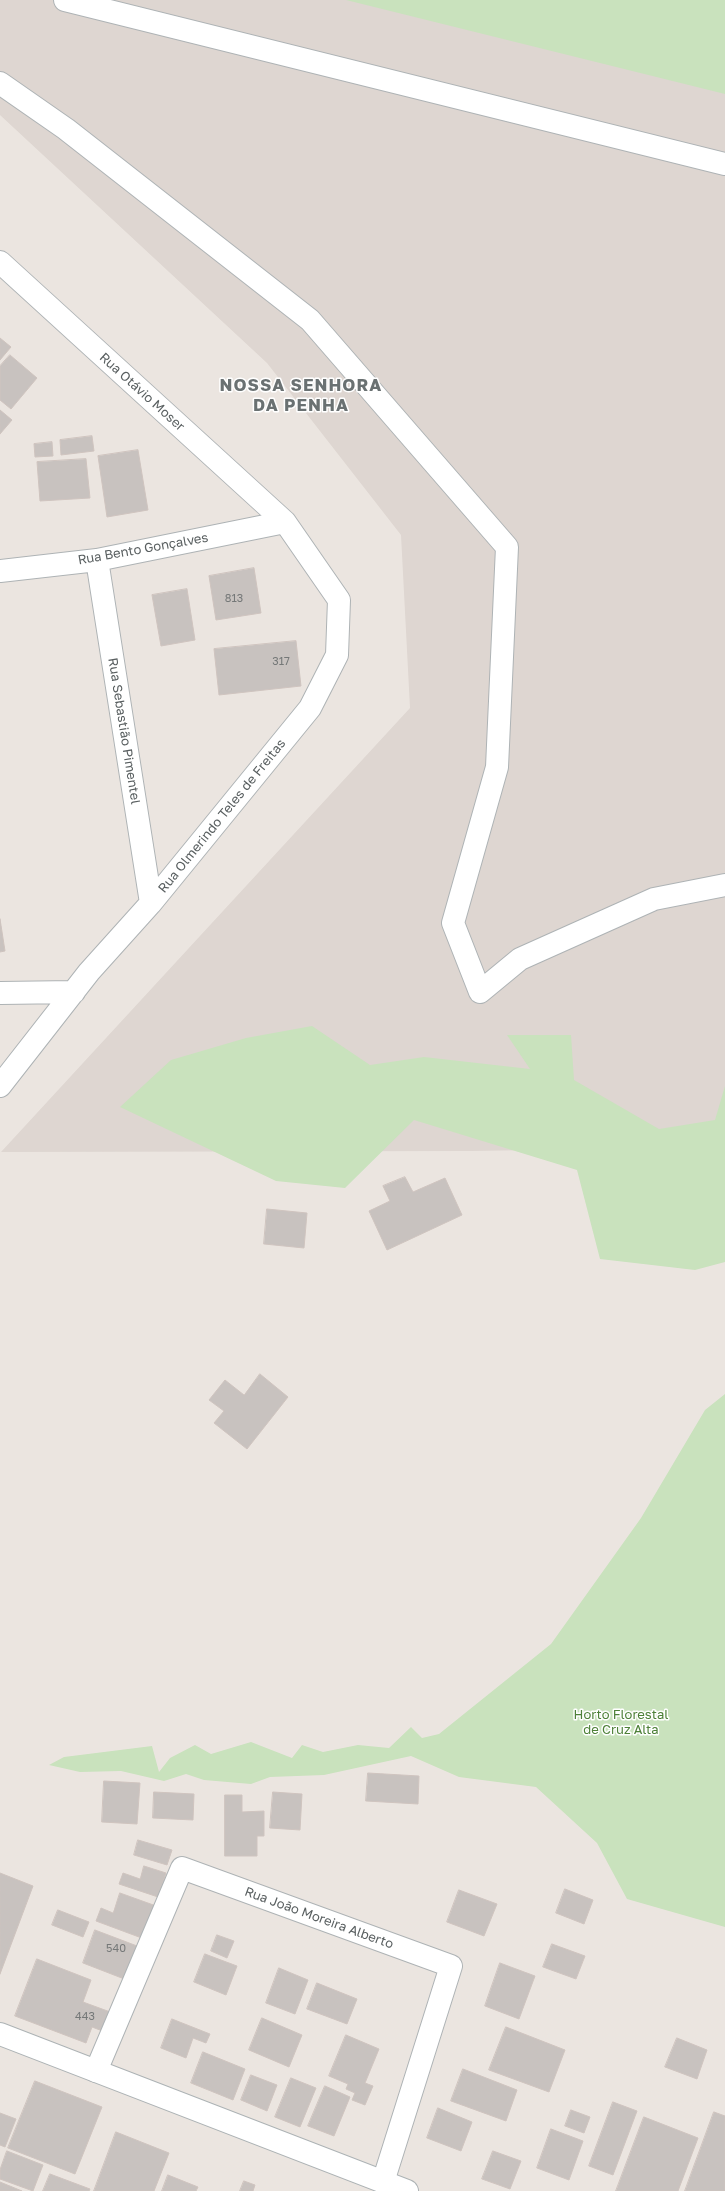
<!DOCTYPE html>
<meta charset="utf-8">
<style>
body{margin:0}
canvas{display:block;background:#ebe5e0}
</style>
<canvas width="725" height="2191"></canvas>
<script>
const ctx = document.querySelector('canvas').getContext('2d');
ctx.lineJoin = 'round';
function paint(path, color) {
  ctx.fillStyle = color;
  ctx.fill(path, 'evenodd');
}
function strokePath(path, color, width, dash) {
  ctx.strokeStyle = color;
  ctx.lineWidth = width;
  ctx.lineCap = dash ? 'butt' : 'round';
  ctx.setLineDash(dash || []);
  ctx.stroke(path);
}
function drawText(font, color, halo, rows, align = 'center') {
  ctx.font = font + ' "Golos Text",sans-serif';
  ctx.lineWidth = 3;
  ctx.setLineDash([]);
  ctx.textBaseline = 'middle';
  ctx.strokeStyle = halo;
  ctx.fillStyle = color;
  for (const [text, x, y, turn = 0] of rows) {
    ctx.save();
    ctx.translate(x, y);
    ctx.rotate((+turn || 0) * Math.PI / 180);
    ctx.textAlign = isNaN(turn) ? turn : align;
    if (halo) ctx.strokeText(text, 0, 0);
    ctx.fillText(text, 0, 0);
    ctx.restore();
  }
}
const education = new Path2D(`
 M0,0H725V1147L471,1151L1,1152L410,708L401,535L267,363L0,115Z`);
const green = new Path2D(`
 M346,0H725V94Z
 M312,1026L370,1065L424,1057L530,1069L507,1035H571L574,1080L659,1129L715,1120L725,1086V1262L695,1270L600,1259L577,1170L414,1120L345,1188L276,1181L120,1107L171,1060L246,1038Z
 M725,1394V1927L627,1899L597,1843L536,1787L459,1777L411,1756L324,1775L270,1777L251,1784L204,1780L186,1774L164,1781L121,1771L80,1772L49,1765L64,1757L152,1746L159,1772L170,1758L195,1745L211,1754L251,1742L292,1758L302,1745L323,1752L358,1745L389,1748L411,1727L422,1738L439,1734L551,1644L641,1518L705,1410Z`);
const building = new Path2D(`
 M0,338L11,347L0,360Z
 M10,355L37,378L11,409L0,400V366Z
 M0,410L12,420L0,434Z
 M92,436L94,451L61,455L60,440Z
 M52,442L53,456L35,457L34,444Z
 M138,450L148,510L107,517L98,456Z
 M86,459L90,498L40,501L37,462Z
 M254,568L261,613L216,620L209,576Z
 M187,589L195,640L161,646L152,595Z
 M296,641L301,686L219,695L214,649Z
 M0,919L5,951L0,952Z
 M405,1177L413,1192L445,1178L462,1215L387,1250L369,1211L390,1201L383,1186Z
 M267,1209L307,1213L304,1248L264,1244Z
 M260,1374L288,1397L247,1449L214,1423L224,1411L209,1400L225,1380L244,1395Z
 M368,1773L419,1776L418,1804L366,1801Z
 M104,1781L140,1783L137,1824L102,1822Z
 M154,1792L194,1794L193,1820L153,1818Z
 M273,1792L302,1794L300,1830L270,1828Z
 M225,1795H242V1812L264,1811V1836H257V1856H225Z
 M138,1840L172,1850L167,1865L134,1855Z
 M144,1866L166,1873L158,1897L119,1884L123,1873L140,1879Z
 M0,1873L33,1886L0,1974Z
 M565,1889L593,1900L584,1924L556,1913Z
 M459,1890L497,1904L484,1936L447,1922Z
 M120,1893L159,1907L147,1940L96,1921L101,1908L113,1913Z
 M58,1910L89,1922L83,1937L52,1925Z
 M95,1930L145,1949L132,1982L83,1963Z
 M217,1935L234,1941L227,1958L211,1951Z
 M552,1944L585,1956L576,1979L543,1967Z
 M205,1954L237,1966L226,1995L194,1982Z
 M37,1959L91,1980L83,2002L113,2013L105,2032L92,2027L86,2043L15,2016Z
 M500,1963L535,1976L519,2019L485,2006Z
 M279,1968L308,1980L295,2014L266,2003Z
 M317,1983L357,1999L347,2024L307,2009Z
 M262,2018L302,2035L289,2067L249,2050Z
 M172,2019L210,2034L206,2043L193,2038L186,2058L161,2048Z
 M506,2027L565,2050L549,2092L489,2070Z
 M346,2035L379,2049L365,2083L373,2086L365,2105L352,2100L355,2093L346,2089L348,2084L329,2076Z
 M677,2038L707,2050L697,2079L665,2067Z
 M203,2052L245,2069L233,2100L191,2083Z
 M463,2069L517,2090L506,2121L451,2101Z
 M251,2075L277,2085L267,2111L241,2100Z
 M291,2078L316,2088L300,2127L275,2117Z
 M35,2081L102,2107L75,2174L8,2148Z
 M325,2086L350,2097L334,2136L308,2126Z
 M613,2102L637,2111L613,2175L589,2166Z
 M438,2108L472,2122L461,2151L427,2138Z
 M571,2110L590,2117L584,2133L565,2126Z
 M714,2112L725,2116V2191H685Z
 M0,2113L16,2119L5,2147L0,2145Z
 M644,2117L698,2138L678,2191H616Z
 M551,2129L583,2141L569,2180L537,2168Z
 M116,2132L169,2153L154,2191H94Z
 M7,2151L43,2165L33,2191L0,2179V2170Z
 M493,2151L521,2161L510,2189L482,2179Z
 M50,2174L90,2189L89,2191H43Z
 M168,2175L198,2187L196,2191H162Z
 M244,2181L255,2185L253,2191H240Z
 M0,2182L22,2191H0Z`);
const street = new Path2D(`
 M65,0L725,164
 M0,83L66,129L310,320L507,547L497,767L453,923L480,992L520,959L654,899L725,885
 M0,262L285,522L339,600L337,655L310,708L151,903L89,972L0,1086
 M97,560L151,903
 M0,571L97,560L285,522
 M0,993L74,992
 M96,2071L182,1868L451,1966L383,2182`);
const secondary = new Path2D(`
 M0,2034L407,2191`);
const numberNames = [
 ["813",234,599],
 ["317",281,662],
 ["540",116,1949],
 ["443",85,2017]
];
const streetNames = [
 ["Rua Otávio Moser",142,392,42],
 ["Rua Bento Gonçalves",143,549,-10],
 ["Rua Sebastião Pimentel",124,731,81],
 ["Rua Olmerindo Teles de Freitas",222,816,-51],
 ["Rua João Moreira Alberto",319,1918,20]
];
const parkNames = [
 ["Horto Florestal",621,1715],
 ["de Cruz Alta",621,1730]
];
const districtNames = [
 ["NOSSA SENHORA",301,386],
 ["DA PENHA",301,406]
];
paint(education, '#ded6d1');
paint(green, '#c9e2bd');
paint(building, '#c8c2bf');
strokePath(building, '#cfc4bf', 1);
strokePath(street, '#aeb3b5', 24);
strokePath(secondary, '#adb3b5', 24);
strokePath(street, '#fff', 22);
strokePath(secondary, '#fff', 22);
drawText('11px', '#757878', null, numberNames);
drawText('13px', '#595f60', '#fff', streetNames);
drawText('13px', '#4d8038', '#fff', parkNames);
ctx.letterSpacing = '1px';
drawText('bold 17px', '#6a7172', '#fff', districtNames);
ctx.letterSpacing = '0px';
</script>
